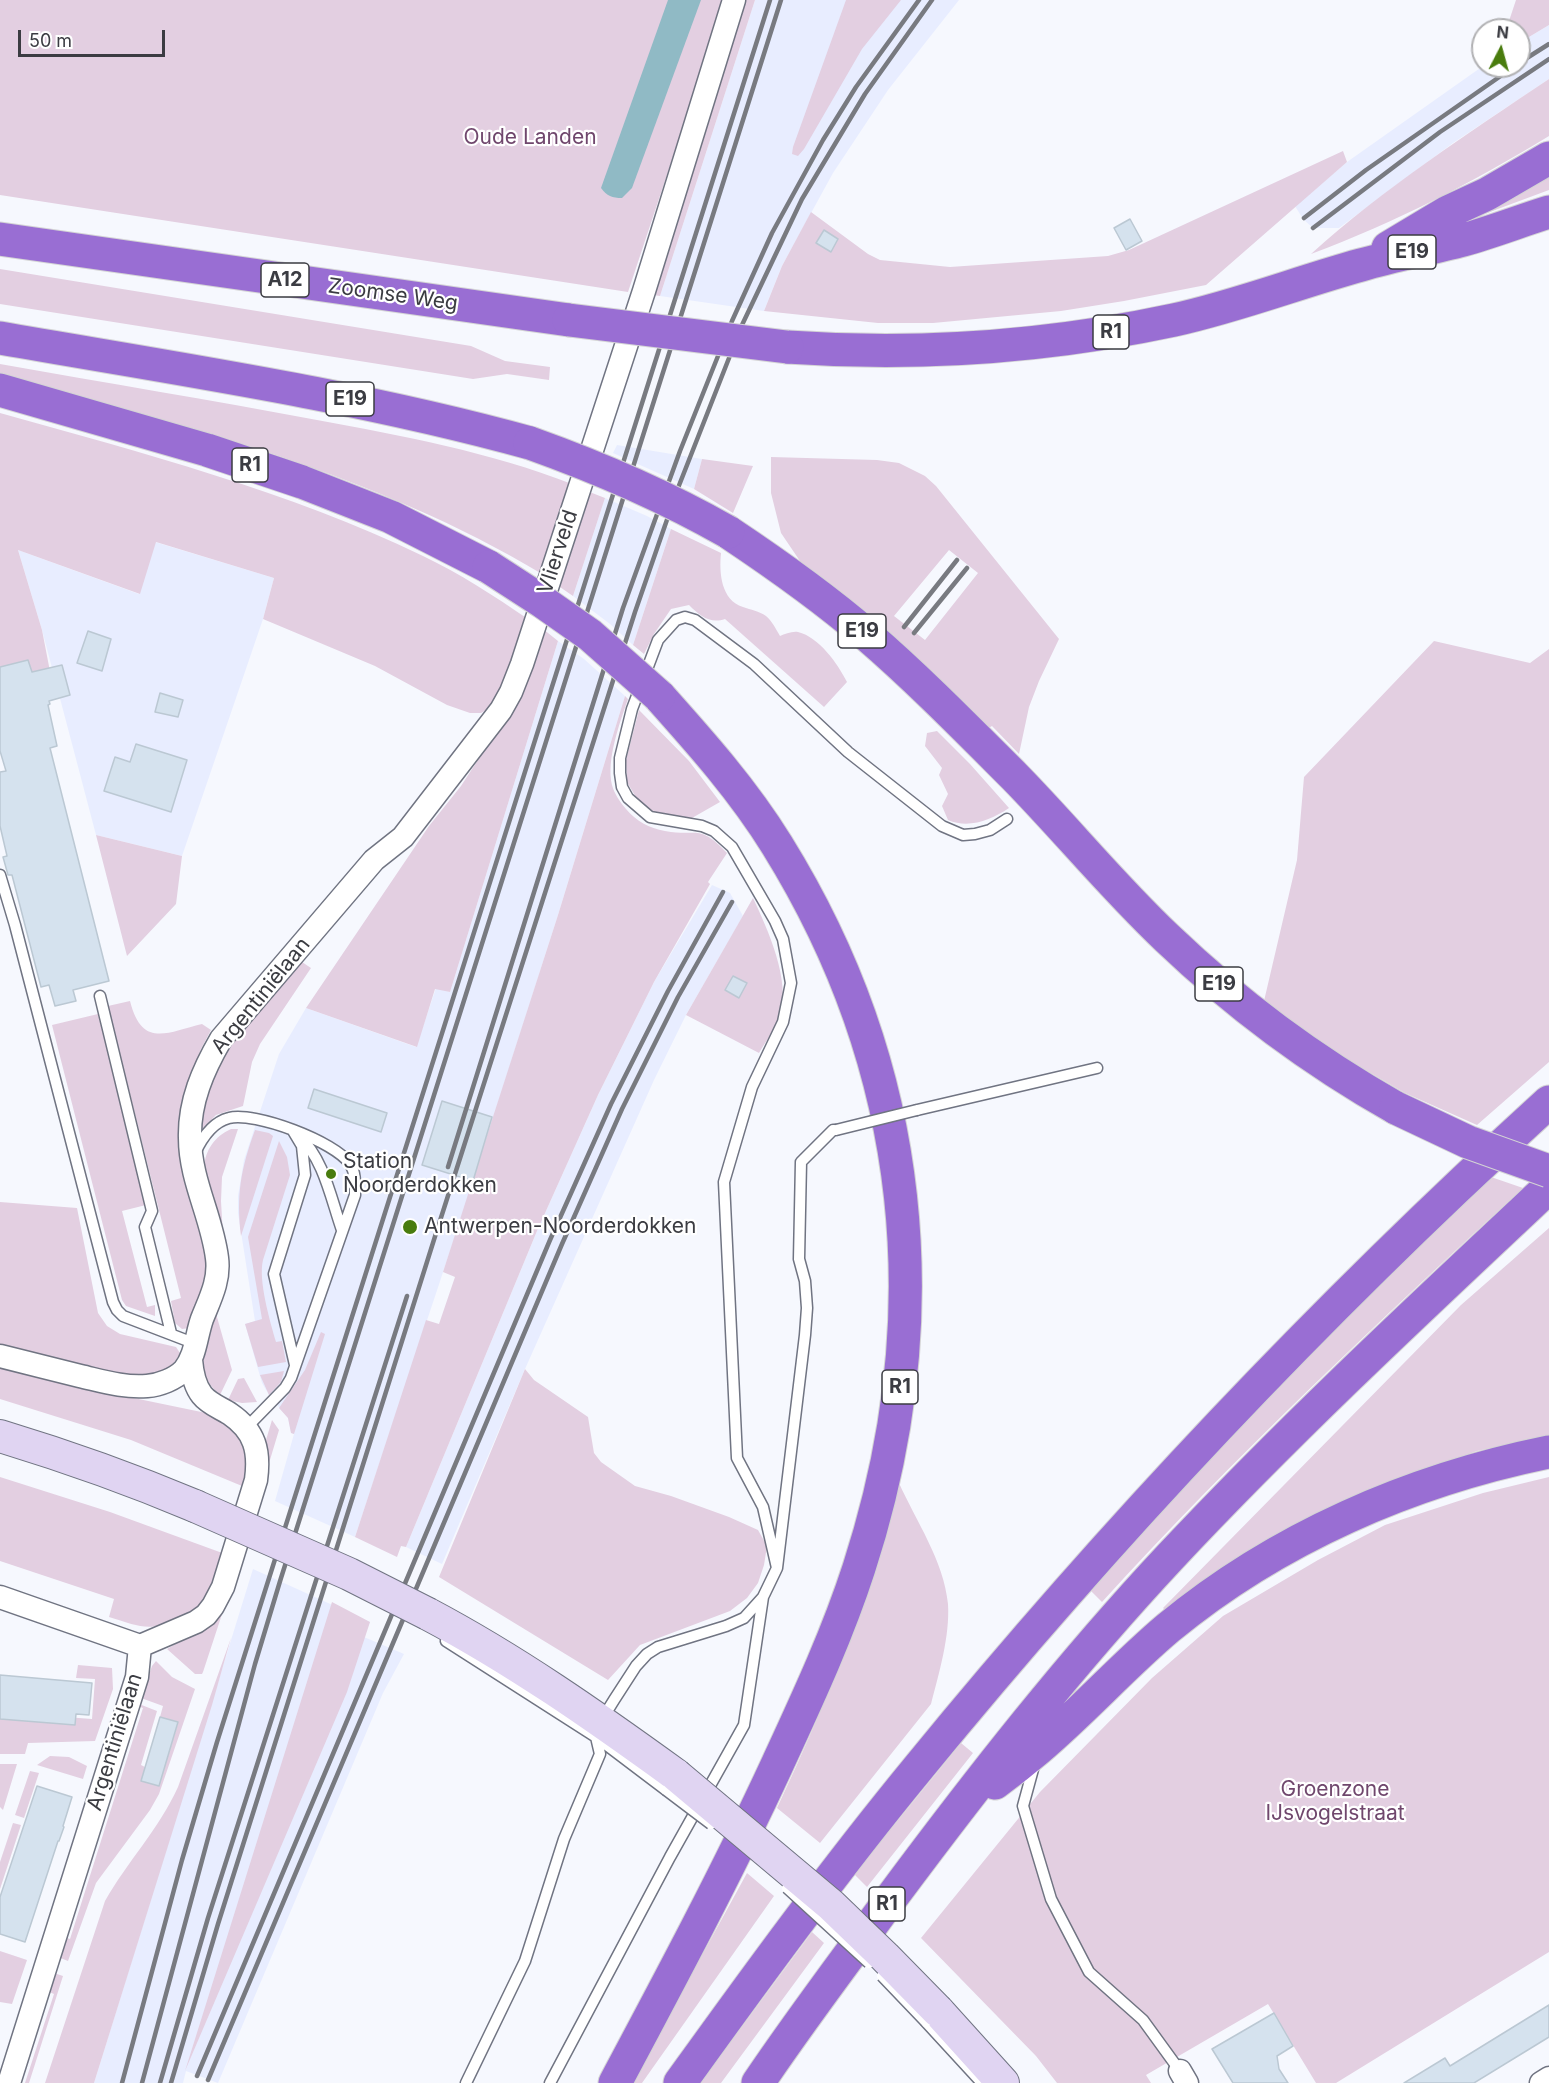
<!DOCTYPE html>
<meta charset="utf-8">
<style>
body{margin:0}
#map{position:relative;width:1549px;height:2083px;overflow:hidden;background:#f6f8fe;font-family:Inter,sans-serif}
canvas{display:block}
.north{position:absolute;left:1471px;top:18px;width:60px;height:60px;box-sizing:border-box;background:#fff;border:2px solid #b1b1b3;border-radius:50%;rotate:6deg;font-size:16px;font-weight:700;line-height:24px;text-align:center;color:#3b3c42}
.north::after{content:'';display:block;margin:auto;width:21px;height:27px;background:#497c0e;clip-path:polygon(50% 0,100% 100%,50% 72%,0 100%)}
.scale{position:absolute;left:18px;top:30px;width:147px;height:27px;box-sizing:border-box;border:3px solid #3b3c42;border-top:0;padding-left:8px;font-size:18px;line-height:21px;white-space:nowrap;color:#3b3c42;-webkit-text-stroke:4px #fff;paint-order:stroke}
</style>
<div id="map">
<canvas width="1549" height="2083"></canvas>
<div class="north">N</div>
<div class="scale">50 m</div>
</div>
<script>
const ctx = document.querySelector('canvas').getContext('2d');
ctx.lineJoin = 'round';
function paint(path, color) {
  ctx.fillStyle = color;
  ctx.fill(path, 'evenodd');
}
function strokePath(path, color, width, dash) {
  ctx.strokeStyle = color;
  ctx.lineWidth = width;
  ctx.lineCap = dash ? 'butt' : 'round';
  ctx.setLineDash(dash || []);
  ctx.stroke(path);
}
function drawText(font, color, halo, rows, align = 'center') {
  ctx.font = font + ' Inter,sans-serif';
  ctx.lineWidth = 4.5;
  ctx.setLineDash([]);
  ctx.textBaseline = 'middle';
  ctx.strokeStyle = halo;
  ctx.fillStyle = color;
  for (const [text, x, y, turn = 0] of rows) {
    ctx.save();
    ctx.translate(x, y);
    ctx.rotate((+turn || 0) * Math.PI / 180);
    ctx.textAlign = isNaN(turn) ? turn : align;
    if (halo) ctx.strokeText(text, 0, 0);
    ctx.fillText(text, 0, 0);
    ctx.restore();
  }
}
const built = new Path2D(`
 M755,0H959L888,90L833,173L782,266L764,311L660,296Z
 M1549,25V79L1453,143L1339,228H1313L1303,219L1295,206L1347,162L1483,66H1519V43Z
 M617,445L702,459L694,489L613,453Z
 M605,498L647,516L671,529L633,645L610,624L573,596Z
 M155,542L274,578L263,619L182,856L96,835L42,630L18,550L139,594Z
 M558,641L584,659L625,696L558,915L467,1200L355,1537L275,1501L294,1434L291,1433L288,1418L269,1395L262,1383L245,1324L255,1321L238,1213V1196L244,1160L279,1054L306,1008L416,1047L436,988L450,992Z
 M712,885L730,893L743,916L686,1015L654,1080L525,1369L442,1564L406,1547L537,1231L598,1095L654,982Z
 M253,1569L370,1622L364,1637L404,1654L383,1693L218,2083L186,2071L183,2083H94Z`);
const green = new Path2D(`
 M0,0H725L628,292L0,195Z
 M741,0H755L660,296L653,295Z
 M846,0H901L862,49L804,149L798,156L792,154L793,147Z
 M1516,0H1549V25L1519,43V30H1506Z
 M1549,79V136C1472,183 1396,222 1311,254C1384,188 1467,134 1549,79Z
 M1343,151L1347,162L1206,285L1124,301L1061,311L933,323H878L764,311L782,266L811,212L868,254L880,260L950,267L1108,256L1129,250Z
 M1549,177V190L1487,213Z
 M0,269L471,346L505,361L550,367L549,380L507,374L473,379L0,304Z
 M0,364C106,383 212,400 317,420C403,436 490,452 572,484L542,574C376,474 186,426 0,374Z
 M0,413C143,453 288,491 423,556C459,573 494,596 528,619L495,705L481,713H470L447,705L375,666L263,619L274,578L156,542L140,594L18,550L42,630L53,687L36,691L28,660L0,667Z
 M771,457L877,460L899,463L925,476L936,486L1059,639L1039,681L1029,707L1019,754L992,726L987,729L802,564L781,533L771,493ZM949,550L978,573L925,640L894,616Z
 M702,459L753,466L733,513L694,489Z
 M587,491L605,498L573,596L557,585Z
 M671,529L721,553C719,573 721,600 743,607C751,610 759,611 766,616C772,621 776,629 780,636C785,634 792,631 798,632C819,637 838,664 847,682L824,707L725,619C710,624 700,616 689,605L671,609L654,634L644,654L633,645Z
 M543,629L558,641L450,992L435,989L417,1047L306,1008L429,826L461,786L504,720Z
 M1434,641L1530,663L1549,649V1062L1477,1125L1405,1093L1326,1047L1264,1001L1297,860L1304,777Z
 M625,696L628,699C620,722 606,760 612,785C614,793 620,802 626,809C636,821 649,828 665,831C698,837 699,823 727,853L708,882L710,884L654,982L598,1095L537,1231L406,1547L401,1546L397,1557L355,1537L426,1320L439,1324L455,1277L443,1272L558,915Z
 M639,710L689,761L720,802L692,818L655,813L637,799L627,782L626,760Z
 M937,731L970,764L1009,808C991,820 969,829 948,820L942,806L948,794L939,775L942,768L925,746L927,733Z
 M96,835L182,856L176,904L127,956Z
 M753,898C768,930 791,980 780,1016C776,1028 766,1041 759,1053L686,1015Z
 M302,962L311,968L260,1044L252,1062L243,1106L216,1115L201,1130C204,1059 258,1012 302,962Z
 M130,1001C142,1048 166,1033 202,1024L211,1030L201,1049L189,1084L207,1250V1276L190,1328L182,1329L175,1323L171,1301L181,1298L108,1006Z
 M98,1014L146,1205L122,1211L147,1307L155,1305V1316L126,1306L122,1300L52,1025Z
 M231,1129H238L222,1177L221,1201L223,1236L204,1168C205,1150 215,1136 231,1129Z
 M255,1130L269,1133L273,1136L241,1236C236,1195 241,1168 255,1130Z
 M279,1141L287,1157L290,1175L263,1260C258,1280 270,1321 276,1342L282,1341L286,1362L258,1367L245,1324L262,1319L248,1237Z
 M1491,1177L1523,1188C1378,1322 1235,1456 1102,1602L1090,1590C1217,1446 1353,1310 1491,1177Z
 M0,1202L77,1208L98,1313L107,1326L120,1334L176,1347L180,1353C173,1369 157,1376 140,1379L0,1347Z
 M1549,1228V1436L1477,1451L1406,1477L1168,1613L1163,1608L1461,1305Z
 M215,1310L232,1370L220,1395C190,1369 206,1341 215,1310Z
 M321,1332L325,1334L294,1434L291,1433L288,1418L279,1408L305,1370Z
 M0,1368L100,1391L211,1414L232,1428L239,1438L244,1448L247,1467L242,1486L131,1440L0,1399Z
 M525,1369L534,1380L588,1417L594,1453L601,1462L635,1486L671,1496L729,1517L758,1530L767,1546L764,1565L758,1583L747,1598L730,1611L640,1645L608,1680L439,1577Z
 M284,1371L281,1382L269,1395L260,1375Z
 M244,1378L257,1402L242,1403L228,1400L238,1379Z
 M272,1420L279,1430L266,1473V1440Z
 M0,1477L110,1512L225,1554C219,1570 214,1588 204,1602C198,1612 188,1616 178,1620C147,1632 139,1626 109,1617L114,1599L0,1561Z
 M1549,1477V1952L1336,2083H1316L1268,2004L1146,2075L1151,2083H1057L1036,2056L921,1938L1040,1792L1152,1678L1223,1616L1318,1560L1385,1525L1483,1493Z
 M899,1483C916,1521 944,1561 948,1604C950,1636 939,1673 931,1704L820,1843L777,1808C827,1702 869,1596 899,1483Z
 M226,1602L203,1672L202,1674H195L167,1649L207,1625Z
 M332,1602L370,1622L347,1692L185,2071Z
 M231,1638L212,1705L94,2083H45L105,1901C127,1862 159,1829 178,1787Z
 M156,1661L172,1677L195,1689L159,1794L150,1810L96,1883L68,1961L58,1957L64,1937L70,1939L143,1708L138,1706L139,1704L157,1711L141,1765L145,1767L141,1781L159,1786L178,1723L160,1717L163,1706L141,1698L152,1666Z
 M78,1665L112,1668L113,1689L95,1741L28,1743L25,1754H0V1712L92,1719L95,1679L76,1678Z
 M961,1743L973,1753L867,1887L854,1874Z
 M50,1756L69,1757L87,1766L83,1779L37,1765Z
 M0,1764H17L3,1810L0,1807Z
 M30,1771L39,1773L24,1818L15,1815Z
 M13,1823L21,1825L0,1889V1862Z
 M747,1873L774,1896L642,2083H632Z
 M812,1932L824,1943L721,2083H700Z
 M0,1951L27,1960L12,2004L0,2002Z
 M54,1973L63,1976L29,2083H25L54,1994L47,1991Z`);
const water = new Path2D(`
 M668,0H701L632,188L622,198C612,198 607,196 601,188Z`);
const building = new Path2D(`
 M1130,219L1142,241L1126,250L1114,228Z
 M824,230L838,239L831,252L816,243Z
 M88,631L111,639L102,671L77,663Z
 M28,660L32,672L62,665L70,695L49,701L50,704L48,705L57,746L50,748L109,981L73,990L76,1001L55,1006L49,985L41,987L12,875H8L3,857L7,856L0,826V772L6,771L0,751V667Z
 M160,693L183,700L178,717L155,712Z
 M136,744L187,760L171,812L104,791L115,757L130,762Z
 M733,976L747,983L739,998L725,990Z
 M314,1089L387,1113L381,1132L308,1108Z
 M442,1101L492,1117L473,1181L422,1165Z
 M0,1675L92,1683L89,1715L76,1714L75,1725L0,1719Z
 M160,1717L178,1722L159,1786L141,1781Z
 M37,1786L72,1797L63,1826L64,1827L59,1841H58L25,1942L0,1934V1897Z
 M1549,2005V2037L1474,2083H1404L1445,2058L1450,2066Z
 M1274,2013L1293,2046L1277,2056L1279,2069L1288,2083H1233L1212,2049Z`);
const lane = new Path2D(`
 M0,875L15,925L113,1302L117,1310L123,1316L196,1344
 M100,996L152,1211L145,1227L171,1333
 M917,1110L1097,1068
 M293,1131L302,1146L305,1175L274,1274L295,1365
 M299,1136C324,1159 331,1199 342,1230
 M195,1153C202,1138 213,1122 229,1118C254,1111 336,1142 350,1164C356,1173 355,1184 355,1195L291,1378L285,1388L246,1428
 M777,1568L763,1507L737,1458L724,1182L752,1087L783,1022L791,983L783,939L775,921L732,847L714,831L702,826L650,817L628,798L622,787L620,773V758L632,709L658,640L676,620L685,617L695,620L754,664L848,752L942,826L963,835L975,834L990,830L1007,819
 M446,1641L596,1737L666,1790
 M1035,1762L1023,1806L1051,1899L1089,1972L1143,2020L1180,2071
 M926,2022L982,2083
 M466,2083L525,1961L564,1839L600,1754L596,1737L601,1721L614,1700L636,1666L647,1654L658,1647L726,1626L744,1618L763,1597L777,1568L805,1335L807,1308L805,1281L799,1259L801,1162L833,1130H836
 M550,2083L670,1857L744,1725L763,1597`);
const street = new Path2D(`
 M0,1356C27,1363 53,1369 80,1376C102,1381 124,1388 147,1386C160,1385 175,1379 184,1370C196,1355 196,1336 202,1319C210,1299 220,1280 217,1258C212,1217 190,1180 190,1138C189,1102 203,1070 221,1039L374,860L403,837L501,710L511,692L522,664L644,291L734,0
 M0,1597L140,1646
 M140,1646L196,1622L206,1615L213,1606L223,1587L256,1480C260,1451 255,1431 230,1414C221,1408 209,1404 202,1395C194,1385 192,1372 191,1360
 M1180,2071L1187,2083
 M9,2083L137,1677L140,1646
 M1541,2083L1549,2078`);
const secondary = new Path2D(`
 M0,1436C66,1456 131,1479 195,1506
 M428,1614C515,1660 596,1717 676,1775
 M938,2011L1003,2083`);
const highway = new Path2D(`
 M0,239L569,320
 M1388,248L1448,212L1487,194L1549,158
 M0,338C178,369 356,395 530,443
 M787,347C916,356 1048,347 1174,320C1238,306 1299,282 1361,265C1395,255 1429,249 1463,240C1492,232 1520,221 1549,212
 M0,390L207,450L302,482L391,517L489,567
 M728,532C776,564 823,597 867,635C918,679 966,728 1014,776C1066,829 1113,887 1167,938C1236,1004 1313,1061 1396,1108
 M995,1783C1010,1772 1024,1761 1038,1749C1083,1711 1123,1666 1168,1628C1277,1538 1411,1480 1549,1452
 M615,2083C671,1978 727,1873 777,1765C807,1700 837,1636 859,1568C940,1318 916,1069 777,845C743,790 701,743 659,696
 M680,2083C757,1976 835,1869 919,1767C1112,1531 1323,1308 1549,1102
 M758,2083C801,2019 847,1959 892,1897C979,1780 1070,1664 1170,1557C1291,1428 1420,1308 1549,1187`);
const rail = new Path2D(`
 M1519,63L1549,44
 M1304,218L1366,170L1515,66
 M1313,228L1440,132L1549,59
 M904,627L957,560
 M914,633L967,568
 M448,1167L623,608L680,451L732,321L772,233L823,140L856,87L919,0
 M197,2076L550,1240L611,1104L668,991L723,892
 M208,2080L562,1244L622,1109L678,997L732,902
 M122,2083L182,1860L217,1742L770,0
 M142,2083L255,1664L281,1578L781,0
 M160,2083L208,1918L407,1296
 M171,2083L218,1924L438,1227L635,612L678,488L742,325L802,199L865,94L932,0`);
const laneBridge = new Path2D(`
 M836,1130L917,1110
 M666,1790L711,1824
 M787,1888L869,1963
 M882,1976L926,2022`);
const secondaryBridge = new Path2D(`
 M195,1506L349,1574L428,1614
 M676,1775L831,1905L885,1957L938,2011`);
const highwayBridge = new Path2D(`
 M569,320L787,347
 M530,443C600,468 663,495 728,532
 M489,567L543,602L590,635L659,696
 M1396,1108L1468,1142L1549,1171`);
const markers = [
 [331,1174,6,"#497c0e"],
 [410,1227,8,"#497c0e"]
];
const shields = [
 [1412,252,48],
 [285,280,48],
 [1111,332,36],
 [350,399,48],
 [250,465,36],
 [862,631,48],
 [1219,984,48],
 [900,1387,36],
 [887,1904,36]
];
const shieldNames = [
 ["E19",1412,252],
 ["A12",285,280],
 ["R1",1111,332],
 ["E19",350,399],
 ["R1",250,465],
 ["E19",862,631],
 ["E19",1219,984],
 ["R1",900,1387],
 ["R1",887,1904]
];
const parkNames = [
 ["Oude Landen",530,138],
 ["Groenzone",1335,1790],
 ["IJsvogelstraat",1335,1814]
];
const streetNames = [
 ["Zoomse Weg",393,295,8],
 ["Vlierveld",558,552,-72],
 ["Argentiniëlaan",261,996,-51],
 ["Argentiniëlaan",115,1742,-73]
];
const poiNames = [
 ["Station",343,1162],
 ["Noorderdokken",343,1186],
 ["Antwerpen-Noorderdokken",424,1227]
];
paint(built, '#e8edff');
paint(green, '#e3cfe1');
paint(water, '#90bac5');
paint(building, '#d5e2ee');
strokePath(building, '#bbc8d3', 1.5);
strokePath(lane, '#707482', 13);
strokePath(street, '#707482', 25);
strokePath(secondary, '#707482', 34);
strokePath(highway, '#d4d4d5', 35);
strokePath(lane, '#fff', 10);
strokePath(street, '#fff', 22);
strokePath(secondary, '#e0d4f2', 32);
strokePath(highway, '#996ed3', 33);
strokePath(rail, '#787a80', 4.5);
strokePath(laneBridge, '#707482', 13, []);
strokePath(secondaryBridge, '#707482', 34, []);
strokePath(highwayBridge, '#d4d4d5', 35, []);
strokePath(laneBridge, '#fff', 10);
strokePath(secondaryBridge, '#e0d4f2', 32);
strokePath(highwayBridge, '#996ed3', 33);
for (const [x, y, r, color] of markers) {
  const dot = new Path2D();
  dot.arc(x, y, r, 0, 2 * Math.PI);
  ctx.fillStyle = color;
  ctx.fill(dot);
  strokePath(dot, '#fff', 2);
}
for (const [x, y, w] of shields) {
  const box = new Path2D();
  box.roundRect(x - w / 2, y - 17, w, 34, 4.5);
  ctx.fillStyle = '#fff';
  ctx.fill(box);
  strokePath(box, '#3b3c42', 1.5);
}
drawText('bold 20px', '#3b3c42', null, shieldNames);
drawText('21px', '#70476d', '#fff', parkNames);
drawText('21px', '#3b3c42', '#fff', streetNames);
drawText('21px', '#3b3c42', '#fff', poiNames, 'left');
</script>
